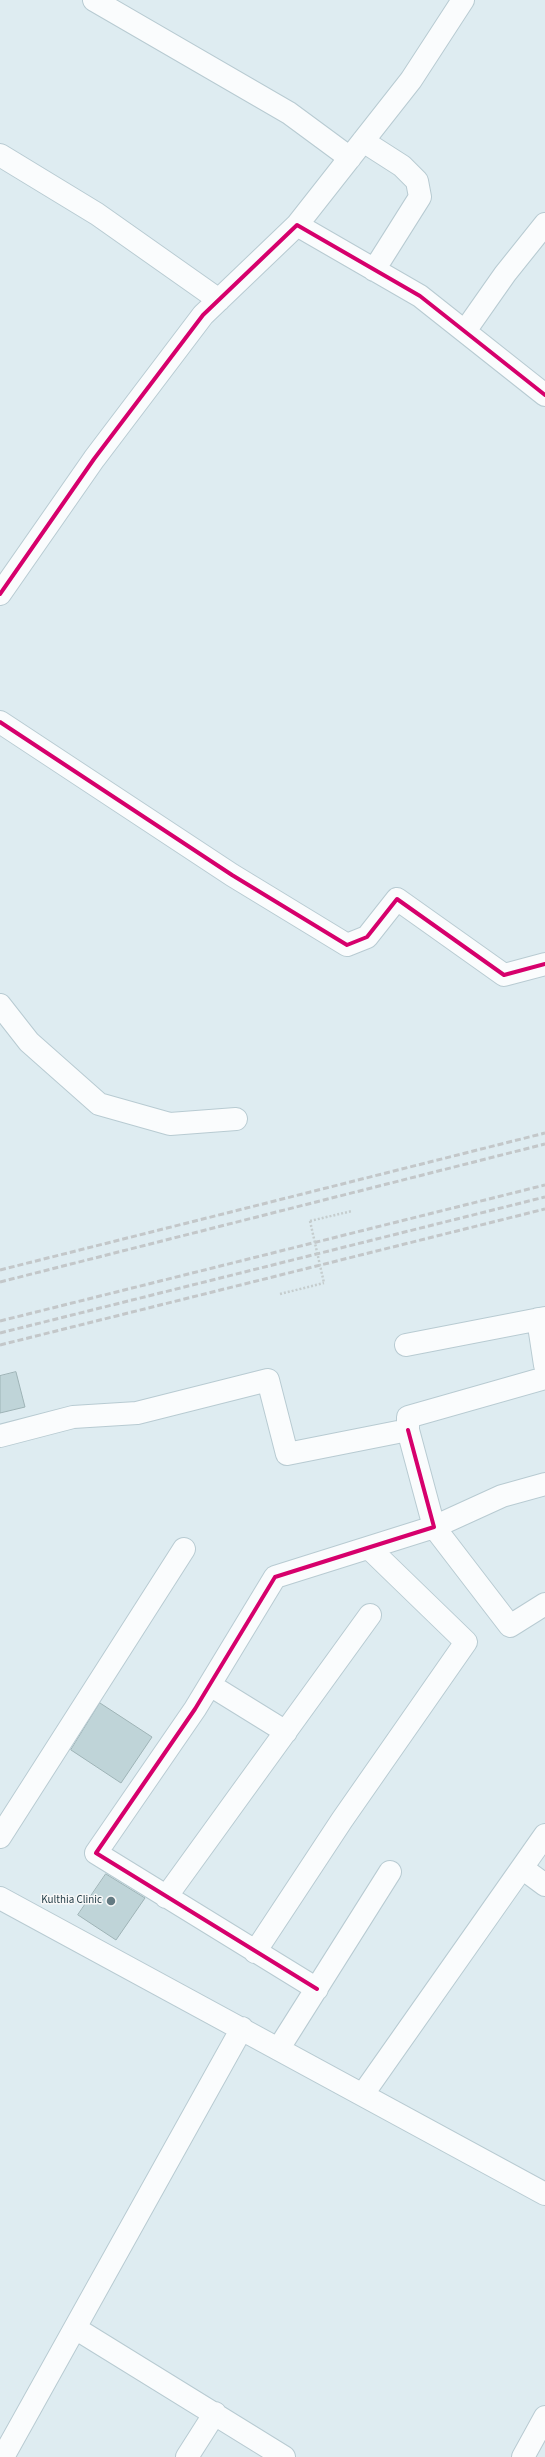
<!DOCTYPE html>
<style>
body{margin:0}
canvas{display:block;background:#deecf1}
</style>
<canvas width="545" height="2457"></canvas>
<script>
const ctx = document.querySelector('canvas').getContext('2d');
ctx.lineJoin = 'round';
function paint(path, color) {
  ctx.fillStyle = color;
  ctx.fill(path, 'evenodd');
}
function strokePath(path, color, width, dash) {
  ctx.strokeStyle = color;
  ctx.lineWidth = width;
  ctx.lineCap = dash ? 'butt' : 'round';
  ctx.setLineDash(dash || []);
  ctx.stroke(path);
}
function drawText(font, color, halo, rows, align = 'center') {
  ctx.font = font + ' "Source Sans 3",sans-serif';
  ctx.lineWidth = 3;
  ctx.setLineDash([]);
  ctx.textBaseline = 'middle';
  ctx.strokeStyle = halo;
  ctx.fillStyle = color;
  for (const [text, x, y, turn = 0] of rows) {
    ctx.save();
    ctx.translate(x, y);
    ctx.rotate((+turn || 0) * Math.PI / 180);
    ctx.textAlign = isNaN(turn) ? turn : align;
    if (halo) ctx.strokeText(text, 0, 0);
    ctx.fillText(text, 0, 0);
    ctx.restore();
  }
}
const building = new Path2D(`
 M16,1372L25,1407L0,1413V1376Z
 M100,1703L152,1737L121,1783L71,1750Z
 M106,1874L145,1898L116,1940L78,1915Z`);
const path = new Path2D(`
 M310,1221L352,1211
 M280,1294L324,1283`);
const minor = new Path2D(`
 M94,0L289,113L350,158
 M363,141L402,166L417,181L420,197L374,270
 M0,155L97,214L219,300
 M297,225L411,80L463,0
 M465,331L505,274L545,224
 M0,594L94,459L203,315L297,225L420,296L545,395
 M0,722L232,875L347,945L367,937L397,899L504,975L545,964
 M0,1005L29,1042L99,1104L170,1124L236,1119
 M538,1319L545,1365
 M406,1345L545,1318
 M0,1436L73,1417L137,1413L268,1380L287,1454L408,1430V1417L545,1378
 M545,1484L502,1496L434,1527L510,1626L545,1604
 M210,1685L286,1732
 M0,1837L184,1549
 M522,1868L545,1885
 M166,1897L370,1615
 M0,1898L545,2194
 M255,1952L342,1820L466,1642L369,1548
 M317,1989L96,1853L195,1709L275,1577L434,1527L408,1430
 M279,2048L390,1872
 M363,2094L545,1835
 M75,2328L284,2457
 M3,2457L242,2028
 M187,2457L215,2413
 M523,2457L545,2417`);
const rail = new Path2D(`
 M0,1270L545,1133
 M0,1282L545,1144
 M0,1321L545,1185
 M0,1333L545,1197
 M0,1345L545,1209`);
const pathBridge = new Path2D(`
 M310,1221L324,1283`);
const cycleway = new Path2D(`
 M0,594L94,459L203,315L297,225L420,296L545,395
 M0,722L232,875L347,945L367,937L397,899L504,975L545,964
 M317,1989L96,1853L195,1709L275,1577L434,1527L408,1430`);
const markers = [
 [111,1901,5,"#647a82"]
];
const poiNames = [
 ["Kulthia Clinic",102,1901]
];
paint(building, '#bfd4d8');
strokePath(building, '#9eb3b6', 1);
strokePath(minor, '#b8cbd2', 24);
strokePath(path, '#c5cdce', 2.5, [2, 2]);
strokePath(minor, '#fafcfd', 22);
strokePath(rail, '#c3c7c9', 3, [6, 3]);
strokePath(pathBridge, '#c5cdce', 2.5, [2, 2]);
strokePath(cycleway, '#d6006c', 4);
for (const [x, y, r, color] of markers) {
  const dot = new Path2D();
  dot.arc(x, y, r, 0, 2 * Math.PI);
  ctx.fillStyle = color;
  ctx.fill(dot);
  strokePath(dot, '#f8f8f8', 1.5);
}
drawText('11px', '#223d47', '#f8f8f8', poiNames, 'right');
</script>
